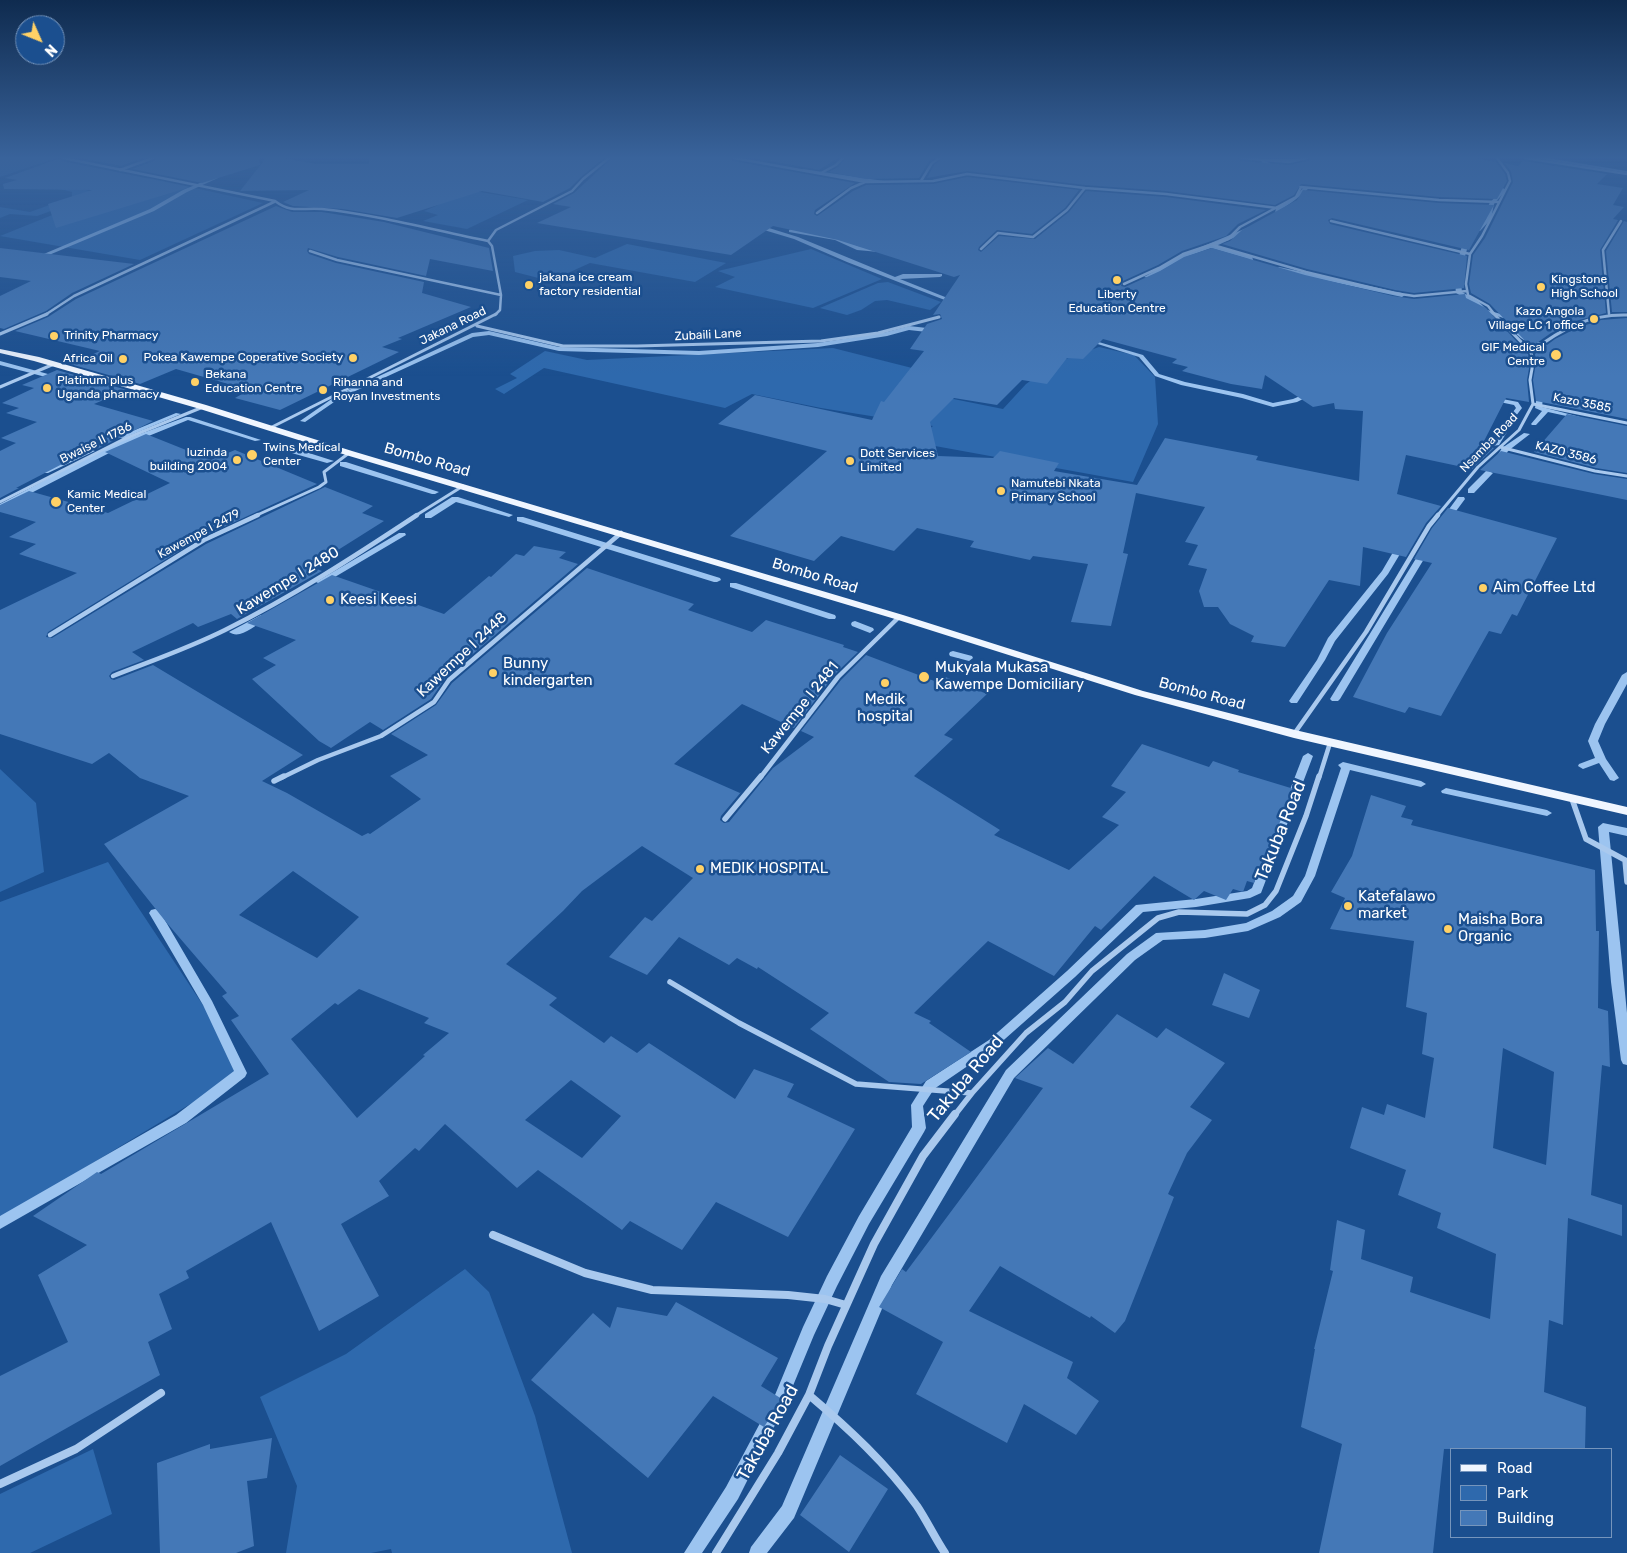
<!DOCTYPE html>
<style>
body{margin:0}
#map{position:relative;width:1627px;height:1553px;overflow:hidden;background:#1b4f8f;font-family:Rubik,sans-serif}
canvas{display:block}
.legend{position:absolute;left:1450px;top:1448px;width:162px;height:90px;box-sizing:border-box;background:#1b4f8f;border:1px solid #7695bc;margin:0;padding:6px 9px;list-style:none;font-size:15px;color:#fff}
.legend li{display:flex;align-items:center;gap:10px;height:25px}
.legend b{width:25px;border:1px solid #7695bc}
.north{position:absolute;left:15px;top:15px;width:50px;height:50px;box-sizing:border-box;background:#1b4f8f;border:1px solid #7695bc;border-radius:50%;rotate:134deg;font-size:14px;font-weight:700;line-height:20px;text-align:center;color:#fff}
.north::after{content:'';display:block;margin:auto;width:18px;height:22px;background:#ffd166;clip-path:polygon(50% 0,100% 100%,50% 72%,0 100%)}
</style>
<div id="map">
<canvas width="1627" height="1553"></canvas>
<ul class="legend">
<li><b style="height:6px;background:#f0f6ff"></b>Road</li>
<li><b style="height:14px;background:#2e69ad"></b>Park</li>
<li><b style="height:14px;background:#4478b7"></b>Building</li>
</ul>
<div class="north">N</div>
</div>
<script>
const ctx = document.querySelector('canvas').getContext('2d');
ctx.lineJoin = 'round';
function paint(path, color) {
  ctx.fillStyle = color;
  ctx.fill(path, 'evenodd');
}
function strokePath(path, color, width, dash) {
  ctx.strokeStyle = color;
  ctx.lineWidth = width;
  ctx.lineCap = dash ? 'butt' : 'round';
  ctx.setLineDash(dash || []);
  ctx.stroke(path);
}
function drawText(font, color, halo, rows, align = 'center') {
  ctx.font = font + ' Rubik,sans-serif';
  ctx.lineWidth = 5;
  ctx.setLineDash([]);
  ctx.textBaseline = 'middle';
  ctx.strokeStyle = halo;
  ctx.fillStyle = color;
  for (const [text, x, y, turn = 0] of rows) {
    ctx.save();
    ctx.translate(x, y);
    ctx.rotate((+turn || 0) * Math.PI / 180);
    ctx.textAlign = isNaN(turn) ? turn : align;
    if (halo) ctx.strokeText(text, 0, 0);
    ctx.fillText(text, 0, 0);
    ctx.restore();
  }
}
const green = new Path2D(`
 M0,158H57L0,177Z
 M149,178L263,203L140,260L0,236L132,183Z
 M48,186H73L93,192L95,195L37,216L10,214L0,218V207L30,212L72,197V192Z
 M462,189L528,200L467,229L423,221L438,215L424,211L436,206Z
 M627,244L726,263L695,282L590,263L550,281L515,272L513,256L535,251L559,250L595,258Z
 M811,249L882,279L813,308L715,287L735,277L718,271Z
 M888,282L941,302L930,310L887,300L875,301L861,310L847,315L820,308L878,283Z
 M1099,347L1134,355L1155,377L1158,424L1133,482L913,442L933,426L821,408L752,394L725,408L544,368L504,394L495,389L517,378L510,374L545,351L587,360L833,348L916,369L904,389L1003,409L1026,384L1057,362Z
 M0,769L36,803L44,872L0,892Z
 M108,862L242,1064L244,1074L187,1106L0,1219V902Z
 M465,1269L489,1292L535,1416L572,1553H392L391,1549L371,1553H286L297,1486L260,1397L346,1354Z
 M93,1449L112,1514L30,1553H0V1494Z`);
const stream = new Path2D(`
 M1534,158H1548L1627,171V173Z
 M1261,159H1303L1291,162L1266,161L1273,165L1266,170L1264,169L1268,165L1262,164Z
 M803,169L884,181L870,182L801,171Z
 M214,177L218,178L187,192L154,211L37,260L32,259L150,209L183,190Z
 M1284,182L1309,188C1299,197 1293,202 1280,210L1279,215L1270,220H1266V218L1275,213L1276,208L1295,197L1303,188L1284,184Z
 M1498,185L1506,190L1494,204L1491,219L1480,231H1476V229L1486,219L1489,204L1501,190L1496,186Z
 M756,224L798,237L895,277L903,274H942V276L940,277L900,279L960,303L955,304L847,262L794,239L754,227V225Z
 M1249,227L1252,229L1251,230L1216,246L1252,257L1254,262L1262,265V267L1250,264L1248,259L1211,248L1186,257L1149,278L1144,277L1182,255Z
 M791,229L836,237L858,246L882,250L879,252L857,250L835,240L789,232V230Z
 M1468,234L1471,236L1460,273L1462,292L1479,302L1487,310L1511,317C1522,336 1527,338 1547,345L1548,361L1543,360L1542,347C1523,341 1516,338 1507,319L1483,312L1475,304L1456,293L1454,273L1465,236Z
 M1279,267L1402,293L1405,295L1402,297L1277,270L1276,269Z
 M909,326L936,329L939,331L936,333L909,330L887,336L818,347L699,355L559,351L489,335L473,337L340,398L305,422L300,421L336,396L472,333L489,331L559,347L699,351L818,343L887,332Z
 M1085,338L1143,355L1159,374L1185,382L1243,394L1273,403L1293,399L1312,391L1315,393L1297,402L1273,407L1242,398L1181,385L1155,376L1139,357L1085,340Z
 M0,361L59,377L60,378L57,380L0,365Z
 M1541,387L1544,389L1542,407L1580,417V419L1548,412L1536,425H1532L1531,424L1542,411L1535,408L1538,389Z
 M103,389L123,395L124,396L121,398L101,392L100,391Z
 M1492,397L1518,402L1522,408L1509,425L1507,432L1499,445L1477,448V444L1494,441C1502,430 1507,419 1516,408L1514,405L1490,400L1489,399Z
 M176,413L181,414L124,438L118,437Z
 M186,417H190L261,440L255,441L188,420L119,448L0,509V504L113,444Z
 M1524,433L1530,434L1508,451L1500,465H1494L1493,463L1502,448Z
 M281,446H287L334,461L327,463L281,450Z
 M88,449L95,451L48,473H42L41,471Z
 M340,462H346L439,492L435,494H432L340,466Z
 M1486,471H1489L1493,473L1474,493H1468V489Z
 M452,497H458L513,515L509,517L456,502L431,518H425V514Z
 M1458,497H1464L1465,499L1448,522H1442L1441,520Z
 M517,517H523L720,578L721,580L717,582H714L517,521Z
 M399,533H405L406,535L323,584H320L316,582Z
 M1399,542H1405L1406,544L1388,574L1335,641L1325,660L1297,703H1291L1289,701L1317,660L1328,638L1382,571Z
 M1423,547H1426L1430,549L1340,699L1338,701H1332L1330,699Z
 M730,583H736L835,615L836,617L835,619H829L730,587Z
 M261,615L265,618L264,620C254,626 240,640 229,632Z
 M855,621L873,628L874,630L870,633L852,626L851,624L852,622Z
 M953,651L972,656L973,658L969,661L950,656L949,654L950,652Z
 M1627,672V684L1605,724L1598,741L1606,759L1619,778L1614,781L1610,780L1599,763L1583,769L1578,766L1579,764L1595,758L1588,741L1595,724L1622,675Z
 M1308,753L1313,756L1261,893L1250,898L1196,907L1143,912L1075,977L997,1046L934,1089L923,1106L926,1128L924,1132L869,1224L837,1286L814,1335L785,1405L738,1499L702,1553H684L726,1487L775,1395L803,1327L827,1276L859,1216L912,1127L911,1105L926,1081L989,1040L1067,971L1136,905L1196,899L1247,891L1252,888L1303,756Z
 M1343,762L1421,781L1426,784L1421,787L1350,770L1315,876L1301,902L1280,917L1248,931L1205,938L1163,940L1135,960L1014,1078L892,1285L794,1518L767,1553H749L751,1547L782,1506L881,1276L1006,1070L1127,954L1156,933L1205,930L1246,923L1272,911L1293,896L1305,876L1341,768L1338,765Z
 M1446,788L1547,810L1552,813L1547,816L1442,793L1441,791Z
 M1603,823L1627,828V836L1609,832L1627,1013V1065L1623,1064L1621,1060L1611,982L1598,827Z
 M155,909L159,910L212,1001L247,1073L245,1077L186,1123L0,1229V1216L176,1115L234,1071L203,1005L149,913L151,910Z`);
const building = new Path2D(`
 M60,158L62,161L190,187L56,228L48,204L92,190L4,189L3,184L17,180L5,178Z
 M81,158H143L121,166Z
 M156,158H259L260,165L202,183L132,169L154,161Z
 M266,158H283L316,164H369V158H604L581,177L570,188L543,202L482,191L397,218L343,209L293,206L283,202L309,190L240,191Z
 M612,158H731L733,161L855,183L815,210L814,214L817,216L853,191L866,185L933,184L967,177L1079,190L1065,208L1032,234L997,230L979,247L978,250L981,252L999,236L1035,239L1069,212L1086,191L1166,197L1266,210L1238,224L1226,236L1182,251L1158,265L1123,281L1121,286L1125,287L1160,271L1184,257L1212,248L1305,275L1393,296L1414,299L1465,294L1466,298L1486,308L1528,354L1530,363L1527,380L1529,402L1506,398L1482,445L1494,448L1472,469L1406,455L1397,494L1441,506L1426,523L1406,557L1363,547L1360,586L1329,580L1285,647L1251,642L1254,636L1230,624L1218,607H1204L1199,591L1207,569L1188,565L1198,545L1185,542L1205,507L1136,493L1123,553L1128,554L1111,626L1071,622L1088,564L1033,556L1030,560L970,547L974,541L917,528L894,551L841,536L814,561L730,536L827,451L718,424L755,395L872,420L881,401L884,402L924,351L910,349L927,324L942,319L940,314L933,315L960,275L954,277L838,240L773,226L731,255L537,223L571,207L553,204L574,193ZM1103,339L1177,359L1172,363L1188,367L1182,371L1231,384L1262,389L1265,375L1313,407L1334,403L1335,409L1363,411L1359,481L1256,460L1258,456L1165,438L1137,485L1054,471L1059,463L1000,451L993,458L938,456L930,422L954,398L997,405L1022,380L1047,384L1067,358L1083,359Z
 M754,158H838L819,170Z
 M846,158H933L929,161L919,178L866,179L829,172L838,167Z
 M943,158H1238L1241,161L1289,165L1308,161L1310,158H1474L1496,162L1505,174L1507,181L1497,199L1439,197L1301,184L1294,195L1275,205L1166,191L1085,185L967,171L927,178L934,165Z
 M1523,161L1607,174L1597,184L1623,188L1613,205L1624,207L1613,219L1618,220L1600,250L1606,313L1575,321L1551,333L1531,347L1490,304L1471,293L1469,284L1473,255L1485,238L1513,182L1511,172L1505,163L1518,166Z
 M1303,190L1439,203L1494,205L1469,250L1332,218L1328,220L1330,224L1467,256L1464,288L1414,293L1395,290L1307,269L1222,244L1230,241L1242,230L1297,200Z
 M276,206L292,212H322L384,222L489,248L493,271L430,259L426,276L338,257L308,248L307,251L309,254L336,263L424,282L422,293L471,307L398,338L402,339L382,347L399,352L280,410L235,398L249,390L176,369L140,384L70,364L100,351L15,331L48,317L76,299Z
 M1624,221L1627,222V312H1612L1606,251Z
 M0,248L134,264L72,293L46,311L4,329L0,328V296L31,281L0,277Z
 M1627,318V419L1536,401L1533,380L1536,363L1535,354L1555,339L1577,328L1601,320Z
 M57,370L127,390L94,404L153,421L97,449L95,447L16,488H19L0,498V451L16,443L1,438L37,422L6,413L19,408L2,403L34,388L22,385Z
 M1567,414L1627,426V473L1596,468L1534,452Z
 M146,434L211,460L235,450L317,484L202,537L48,632L46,637L52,638L206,544L325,487L373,506L362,513L384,521L311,567L322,571L237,619L231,614L198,627L193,623L132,652L144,660L112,672L109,676L111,679L114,680L153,665L303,755L262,781L287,793L362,836L368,833L370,834L421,799L390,776L428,755L391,734L436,705L452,683L587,568L694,604L688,610L752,632L766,620L844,645L843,647L858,652L835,674L794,728L742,704L674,764L740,793L742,791L721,816L720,820L724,823L729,822L773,768L814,737L801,731L841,680L866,655L937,682L943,676L987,694L944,735L953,739L914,776L1000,830L994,835L1069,870L1119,825L1102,817L1126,792L1111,786L1142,744L1209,767L1213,761L1239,770L1238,772L1294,789L1254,883L1247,881L1243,892L1233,889L1226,900L1204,891L1194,900L1154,876L1101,930L1095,926L1054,976L988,941L914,1013L931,1021L929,1023L971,1052L921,1084L889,1082L810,1029L829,1013L758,967L757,969L737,958L729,965L679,937L647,975L609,957L645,917L652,921L693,878L642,846L582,891L563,911L506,964L557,998L549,1005L604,1043L611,1036L637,1053L649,1043L735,1099L754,1069L794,1084L787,1097L855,1129L788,1237L716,1202L682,1250L630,1221L622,1230L538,1170L517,1188L445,1124L419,1151L415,1148L379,1181L389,1196L341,1224L379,1296L319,1331L271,1222L186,1271L189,1278L159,1294L172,1329L148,1342L160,1375L0,1466V1376L68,1342L38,1275L87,1245L33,1216L97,1172L101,1174L269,1074L231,1020L239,1016L222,996L227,993L166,922L104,844L189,796L140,778L109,753L92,764L0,734V610L77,573L19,554L36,544L9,537L36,522L0,512V505L29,491L108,513L170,483L105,452ZM293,871L359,917L317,958L239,915ZM359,989L429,1018L424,1023L449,1033L423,1055L425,1056L357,1118L291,1039L335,1003L338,1005ZM571,1080L621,1116L582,1158L525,1120Z
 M1501,451L1594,474L1627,479V500L1480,470Z
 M1448,508L1557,538L1517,616L1512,614L1501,634L1489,631L1441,716L1409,707L1405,713L1353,697L1387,633L1432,563L1414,559L1432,528Z
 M534,546L566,552L559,558L578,564L446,677L431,699L383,730L370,722L331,748L319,741L252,679L276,665L263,658L296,640L247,623L332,575L444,614L489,576L491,577L516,554L524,556Z
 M1371,795L1406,806L1401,817L1413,820L1411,825L1595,870L1596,931H1599L1598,1008L1608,1011L1610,1067L1602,1065L1591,1195L1622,1205V1236L1568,1218L1563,1325L1549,1320L1544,1392L1586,1407L1585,1449H1444L1433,1553H1319L1342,1444L1301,1427L1315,1349H1314L1333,1271L1330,1270L1337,1220L1365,1230L1361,1259L1413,1277L1410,1292L1490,1319L1496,1254L1437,1228L1441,1213L1398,1195L1406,1170L1350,1148L1362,1107L1384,1115L1387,1104L1425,1118L1434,1058L1422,1054L1427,1013L1406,1007L1414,941L1330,929L1345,898L1331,892L1352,856ZM1503,1048L1554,1072L1546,1165L1493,1148Z
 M1224,973L1260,990L1249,1018L1212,1005Z
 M1117,1014L1157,1038L1166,1028L1225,1063L1190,1107L1212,1120L1187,1153L1168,1194L1174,1197L1125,1321L1115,1333L1091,1316L1090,1318L1000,1266L969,1311L1073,1362L1067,1378L1099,1401L1076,1435L1024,1404L1007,1443L916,1394L943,1342L879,1307L902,1269L906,1272L1043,1088L1015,1078L1048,1048L1073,1064Z
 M676,1302L778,1358L761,1386L782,1399L764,1427L713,1396L648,1478L531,1380L593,1313L610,1328L617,1307L667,1316Z
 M272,1438L267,1478L247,1481L254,1546L236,1553H160L157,1463L210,1444V1449Z
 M840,1455L888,1489L849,1552L800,1515Z`);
const minorFar4 = new Path2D(`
 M63,158L275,201C292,214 302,207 322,209C378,215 433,230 488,241
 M734,158L866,182L933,181L967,174L1085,188L1166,194L1277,208
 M1241,158L1289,162L1307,158
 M1525,158L1627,174
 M120,170L153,158
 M821,173L836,165L843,158
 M921,181L932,163L940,158
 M817,213L851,188L865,182
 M1331,221L1470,254
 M1213,245L1306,272L1394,293L1414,296L1467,291
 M981,249L998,233L1033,237L1067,210L1085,188
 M310,251L337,260L501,295
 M1124,284L1159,268L1183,254L1228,239L1240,227L1296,197L1301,187L1439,200L1499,202
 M1609,314L1603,250L1621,221
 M45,315L74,296L274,202
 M495,315L500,310L501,295L492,246L488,241L496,230L572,191L583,179L609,158
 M1495,315L1488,306L1468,295L1466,284L1470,254L1482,236L1510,181L1508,173L1497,158`);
const minorFar3 = new Path2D(`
 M477,326L563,346H637L821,341L878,333L939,317
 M0,334L47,314
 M1531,352C1561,329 1589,314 1627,315
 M0,387L54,364
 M1533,404L1627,423
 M270,428L496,314
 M1500,447L1595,471L1627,476
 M0,502L122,440L203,407
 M255,516L319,487L326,482L324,472L349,453
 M415,516L463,486
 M1437,516L1478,467L1519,430L1533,404L1530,380L1533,363L1531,352L1494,314`);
const minorFar2 = new Path2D(`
 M50,635L204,540L258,515
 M113,676C151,661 189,648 225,630C292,597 355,556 417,515
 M1294,734L1366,632L1429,526L1438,515
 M281,778L318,760L381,736L434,702L449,680L621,533
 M760,778L838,677L899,617
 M1319,778L1330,743`);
const minorFar1 = new Path2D(`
 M274,781L284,776
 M1572,799L1586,839L1625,860L1627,882
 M725,819L761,776
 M670,982L739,1023L856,1084L972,1093
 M954,1116L972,1093L1026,1033L1065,1002L1092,971L1158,918L1179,912L1247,914L1265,905L1276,891L1306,816L1319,776`);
const minor = new Path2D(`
 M493,1235L585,1273L652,1290L788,1295L825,1299L846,1305
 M809,1395C848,1428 887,1464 917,1506C927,1521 935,1538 945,1553
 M0,1484L76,1449L161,1393
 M716,1553L778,1453L809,1395L828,1346L874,1244L923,1156L955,1114`);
const primary = new Path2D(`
 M0,349L39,357L206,405L352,451L903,615L1143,691L1295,730L1627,807V815L1294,738L1135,695L895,619L346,455L200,409L34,361L0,353Z`);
const markers = [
 [1117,280,5,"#ffd166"],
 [529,285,5,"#ffd166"],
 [1541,287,5,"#ffd166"],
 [1594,319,5,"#ffd166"],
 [54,336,5,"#ffd166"],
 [1556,355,6,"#ffd166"],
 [353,358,5,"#ffd166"],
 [123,359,5,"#ffd166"],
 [195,382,5,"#ffd166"],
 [47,388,5,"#ffd166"],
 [323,390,5,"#ffd166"],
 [252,455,6,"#ffd166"],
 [237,460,5,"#ffd166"],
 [850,461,5,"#ffd166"],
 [1001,491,5,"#ffd166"],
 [56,502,6,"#ffd166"],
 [1483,588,5,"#ffd166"],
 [330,600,5,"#ffd166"],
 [493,673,5,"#ffd166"],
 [924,677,6,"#ffd166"],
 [885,683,5,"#ffd166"],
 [700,869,5,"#ffd166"],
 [1348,906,5,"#ffd166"],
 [1448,929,5,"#ffd166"]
];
const farPoinames = [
 ["jakana ice cream",539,278],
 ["factory residential",539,292],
 ["Kingstone",1551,280],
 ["High School",1551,294],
 ["Liberty",1117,295,"center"],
 ["Education Centre",1117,309,"center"],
 ["Kazo Angola",1584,312,"right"],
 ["Village LC 1 office",1584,326,"right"],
 ["Trinity Pharmacy",64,336],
 ["GIF Medical",1545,348,"right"],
 ["Centre",1545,362,"right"],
 ["Pokea Kawempe Coperative Society",343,358,"right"],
 ["Africa Oil",113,359,"right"],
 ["Bekana",205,375],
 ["Education Centre",205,389],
 ["Platinum plus",57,381],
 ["Uganda pharmacy",57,395],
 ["Rihanna and",333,383],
 ["Royan Investments",333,397],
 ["Twins Medical",263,448],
 ["Center",263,462],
 ["luzinda",227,453,"right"],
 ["building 2004",227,467,"right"],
 ["Dott Services",860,454],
 ["Limited",860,468],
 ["Namutebi Nkata",1011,484],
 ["Primary School",1011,498],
 ["Kamic Medical",67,495],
 ["Center",67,509]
];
const farStreetnames = [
 ["Jakana Road",453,326,-26],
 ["Zubaili Lane",708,335,-3],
 ["Kazo 3585",1582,403,11],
 ["Bwaise II 1786",96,443,-26],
 ["Nsamba Road",1489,443,-46],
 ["KAZO 3586",1566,453,14],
 ["Kawempe I 2479",199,534,-28]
];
const streetNames = [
 ["Bombo Road",427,460,16],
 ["Bombo Road",815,576,17],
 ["Kawempe I 2480",288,581,-31],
 ["Kawempe I 2448",462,655,-43],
 ["Bombo Road",1202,694,15],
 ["Kawempe I 2481",800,708,-51]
];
const poiNames = [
 ["Aim Coffee Ltd",1493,588],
 ["Keesi Keesi",340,600],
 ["Bunny",503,664],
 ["kindergarten",503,681],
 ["Mukyala Mukasa",935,668],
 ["Kawempe Domiciliary",935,685],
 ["Medik",885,700,"center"],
 ["hospital",885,717,"center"],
 ["MEDIK HOSPITAL",710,869],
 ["Katefalawo",1358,897],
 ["market",1358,914],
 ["Maisha Bora",1458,920],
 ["Organic",1458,937]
];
const nearStreetnames = [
 ["Takuba Road",1281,831,-68],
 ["Takuba Road",966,1079,-50],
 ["Takuba Road",768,1433,-61]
];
paint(green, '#2e69ad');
paint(stream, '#9cc4f0');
paint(building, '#4478b7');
strokePath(minorFar4, '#a9c9ee', 2.5);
strokePath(minorFar3, '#a9c9ee', 3);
strokePath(minorFar2, '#a9c9ee', 4.5);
strokePath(minorFar1, '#a9c9ee', 5.5);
strokePath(minor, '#a9c9ee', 8);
paint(primary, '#f0f6ff');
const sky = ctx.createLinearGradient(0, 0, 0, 376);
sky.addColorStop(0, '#0f2b4f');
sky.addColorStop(0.42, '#39639b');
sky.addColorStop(1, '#39639b00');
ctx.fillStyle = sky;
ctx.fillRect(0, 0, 1627, 376);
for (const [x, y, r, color] of markers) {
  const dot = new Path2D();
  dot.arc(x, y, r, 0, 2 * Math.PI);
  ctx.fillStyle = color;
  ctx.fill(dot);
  strokePath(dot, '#1b4f8f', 2);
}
drawText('12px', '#fff', '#1b4f8f', farPoinames, 'left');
drawText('12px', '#fff', '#1b4f8f', farStreetnames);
drawText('15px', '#fff', '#1b4f8f', streetNames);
drawText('15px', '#fff', '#1b4f8f', poiNames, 'left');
drawText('18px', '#fff', '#1b4f8f', nearStreetnames);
</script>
